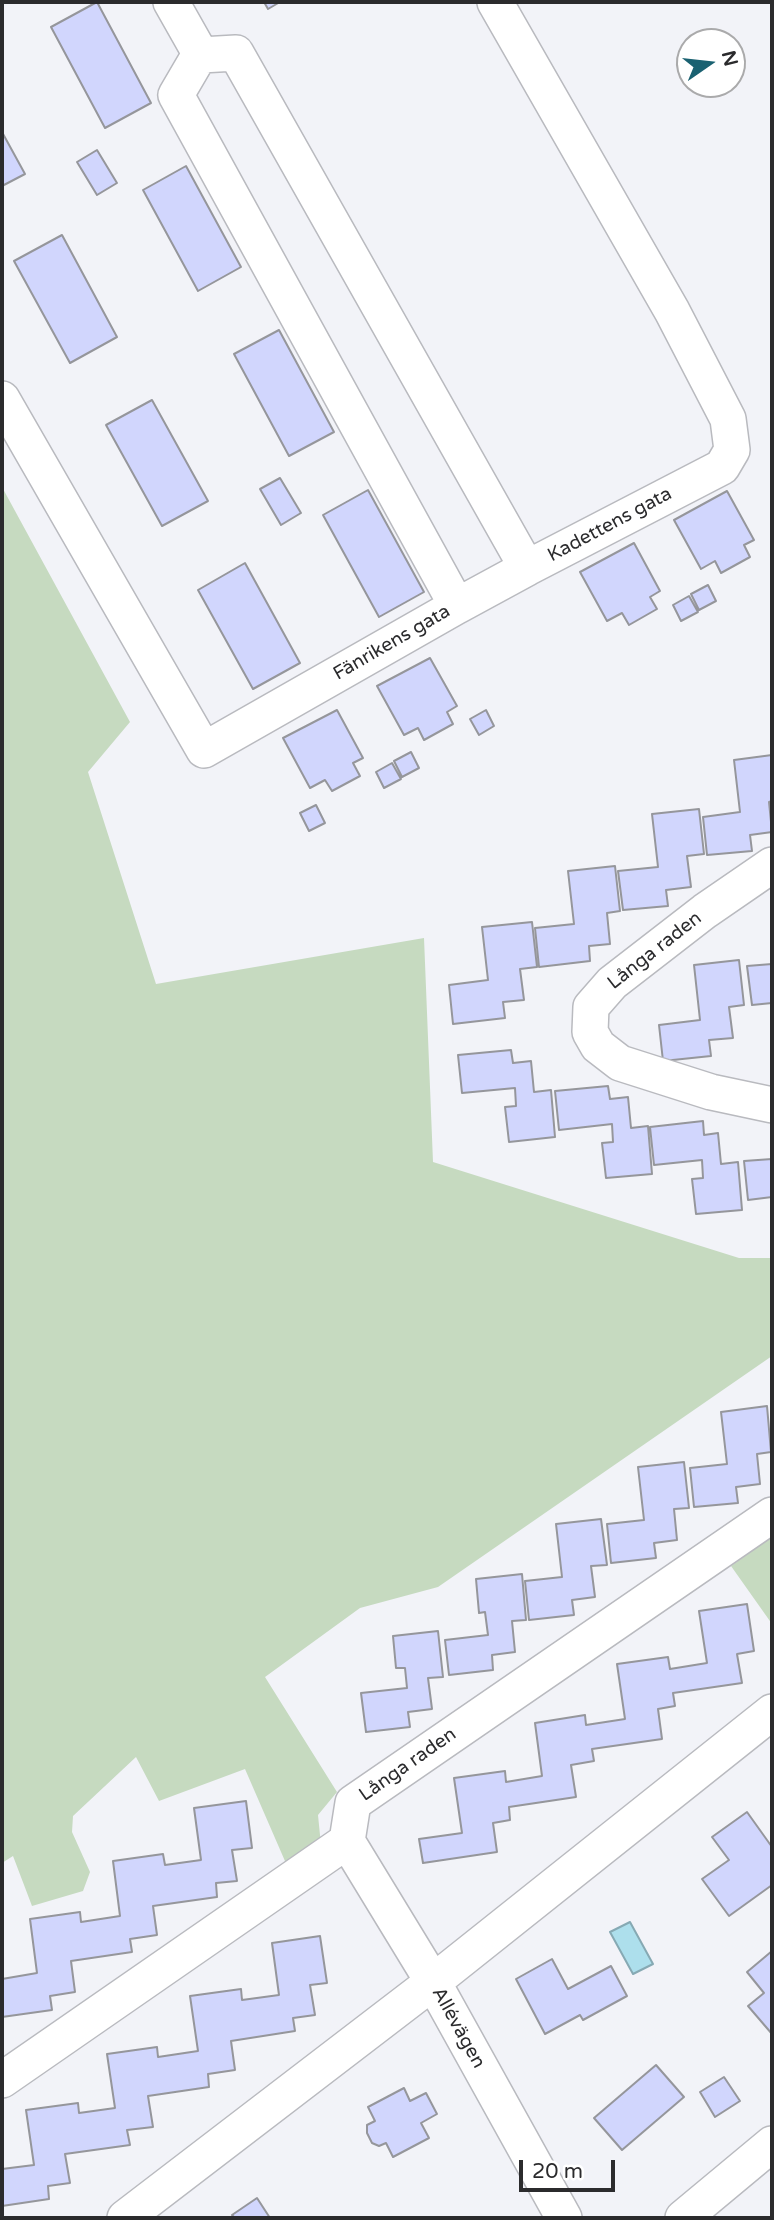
<!DOCTYPE html>
<meta charset="utf-8">
<style>
body{margin:0}
#map{position:relative;width:774px;height:2220px;overflow:hidden;background:#f2f3f8;font-family:"Varela Round",sans-serif}
canvas{display:block}
.frame{position:absolute;inset:0;border:4px solid #2b2b2d;pointer-events:none}
.north{position:absolute;left:676px;top:28px;width:70px;height:70px;box-sizing:border-box;background:#fff;border:2px solid #aaaaab;border-radius:50%;rotate:76deg;font-size:19px;font-weight:700;line-height:28px;text-align:center;color:#2b2b2d}
.north::after{content:'';display:block;margin:auto;width:24px;height:32px;background:#1a6171;clip-path:polygon(50% 0,100% 100%,50% 72%,0 100%)}
.scale{position:absolute;left:519px;top:2160px;width:96px;height:32px;box-sizing:border-box;border:4px solid #2b2b2d;border-top:0;padding-left:9px;font-size:21px;line-height:24px;white-space:nowrap;color:#2b2b2d;-webkit-text-stroke:5px #fff;paint-order:stroke}
</style>
<div id="map">
<canvas width="774" height="2220"></canvas>
<div class="frame"></div>
<div class="north">N</div>
<div class="scale">20 m</div>
</div>
<script>
const ctx = document.querySelector('canvas').getContext('2d');
ctx.lineJoin = 'round';
function paint(path, color) {
  ctx.fillStyle = color;
  ctx.fill(path, 'evenodd');
}
function strokePath(path, color, width, dash) {
  ctx.strokeStyle = color;
  ctx.lineWidth = width;
  ctx.lineCap = dash ? 'butt' : 'round';
  ctx.setLineDash(dash || []);
  ctx.stroke(path);
}
function drawText(font, color, halo, rows, align = 'center') {
  ctx.font = font + ' "Varela Round",sans-serif';
  ctx.lineWidth = 5;
  ctx.setLineDash([]);
  ctx.textBaseline = 'middle';
  ctx.strokeStyle = halo;
  ctx.fillStyle = color;
  for (const [text, x, y, turn = 0] of rows) {
    ctx.save();
    ctx.translate(x, y);
    ctx.rotate((+turn || 0) * Math.PI / 180);
    ctx.textAlign = isNaN(turn) ? turn : align;
    if (halo) ctx.strokeText(text, 0, 0);
    ctx.fillText(text, 0, 0);
    ctx.restore();
  }
}
const green = new Path2D(`
 M2,487L130,722L88,772L156,984L424,938L433,1162L739,1258H772V1356L438,1587L360,1608L265,1677L337,1792L318,1815L321,1845L288,1868L245,1769L159,1801L136,1757L73,1816L72,1832L90,1872L83,1891L32,1906L13,1856L2,1863Z
 M772,1537V1624L731,1566Z`);
const water = new Path2D(`
 M630,1922L653,1964L633,1974L610,1932Z`);
const building = new Path2D(`
 M97,2L151,103L105,128L51,27Z
 M264,2H280L268,9Z
 M2,132L25,174L2,186Z
 M97,150L117,183L97,195L77,162Z
 M186,166L241,267L198,291L143,190Z
 M62,235L117,337L70,363L14,261Z
 M279,330L334,432L289,456L234,354Z
 M152,400L208,501L162,526L106,425Z
 M280,478L301,513L281,525L260,489Z
 M368,490L424,592L379,617L323,515Z
 M727,491L754,540L744,545L750,557L721,573L715,561L701,569L674,520Z
 M634,543L660,591L650,597L657,609L629,625L622,613L607,621L580,572Z
 M245,563L300,663L253,689L198,590Z
 M708,585L716,601L699,610L691,594Z
 M689,596L698,612L681,621L673,605Z
 M430,658L457,706L447,712L453,724L424,740L418,728L404,735L377,686Z
 M337,710L363,758L353,763L360,776L332,791L325,780L310,788L283,738Z
 M486,710L494,726L479,735L470,719Z
 M411,752L419,768L402,777L394,761Z
 M772,755V801L769,802L772,832L750,835L752,851L707,855L703,817L740,812L734,760Z
 M392,763L401,779L384,788L376,772Z
 M316,805L325,823L309,831L300,813Z
 M699,809L704,854L687,856L691,887L666,890L668,906L623,910L618,871L658,867L652,814Z
 M615,866L620,911L607,913L610,944L589,946L590,961L539,967L535,928L574,924L568,871Z
 M532,922L537,967L520,969L524,1000L503,1002L505,1018L453,1024L449,985L488,980L482,927Z
 M739,960L744,1005L729,1007L733,1038L709,1040L711,1056L663,1061L659,1025L700,1020L694,965Z
 M772,964V1003L752,1005L747,966Z
 M511,1050L513,1063L531,1061L534,1092L551,1090L555,1137L509,1142L505,1107L516,1106L515,1088L462,1093L458,1055Z
 M608,1086L610,1099L628,1097L631,1128L648,1126L652,1174L606,1178L602,1143L613,1142L612,1124L559,1130L555,1091Z
 M703,1121L704,1135L718,1133L721,1164L738,1162L742,1210L696,1214L692,1179L703,1178L702,1160L654,1165L650,1127Z
 M772,1159V1197L748,1200L744,1161Z
 M767,1406L771,1452L757,1454L760,1484L736,1487L738,1503L694,1507L690,1468L727,1464L721,1412Z
 M684,1462L689,1508L674,1509L677,1540L654,1543L656,1558L611,1563L607,1524L644,1520L638,1467Z
 M601,1519L607,1565L591,1566L595,1597L572,1600L574,1615L529,1620L525,1581L562,1577L556,1524Z
 M522,1574L526,1620L512,1621L515,1652L492,1655L493,1670L449,1675L445,1640L488,1635L485,1612L479,1613L476,1579Z
 M747,1604L754,1651L737,1654L742,1683L673,1693L675,1706L658,1709L662,1739L592,1749L594,1761L571,1765L576,1797L509,1807L510,1820L493,1823L497,1852L423,1863L419,1839L462,1833L454,1778L505,1771L506,1782L542,1776L535,1723L585,1715L586,1725L625,1719L617,1664L668,1657L670,1669L707,1663L699,1611Z
 M438,1631L443,1677L428,1678L432,1709L408,1712L410,1727L366,1732L361,1693L407,1688L405,1668H396L393,1636Z
 M246,1801L252,1848L232,1850L237,1881L216,1883L217,1897L153,1906L157,1935L130,1939L132,1952L71,1961L75,1992L50,1996L52,2010L2,2017V1979L37,1973L30,1919L80,1912L81,1922L120,1916L113,1861L163,1854L165,1865L201,1860L194,1808Z
 M747,1812L772,1847V1885L729,1916L702,1879L729,1860L712,1837Z
 M320,1936L327,1983L310,1985L315,2015L293,2018L295,2031L231,2041L235,2070L208,2074L209,2087L148,2096L153,2127L127,2130L130,2145L65,2154L70,2183L48,2186L49,2199L2,2206V2169L34,2165L26,2110L78,2103L79,2113L115,2108L107,2054L157,2047L158,2057L198,2051L190,1996L241,1989L242,2000L279,1995L272,1943Z
 M772,1951V2034L748,2006L764,1993L747,1972Z
 M552,1959L568,1989L611,1966L627,1996L583,2020L580,2015L545,2034L516,1979Z
 M656,2065L684,2097L622,2150L594,2118Z
 M724,2077L740,2101L715,2117L700,2092Z
 M404,2088L410,2101L426,2093L437,2114L421,2123L429,2138L393,2157L386,2143L379,2146L372,2143L367,2133V2125L375,2121L368,2107Z
 M257,2198L270,2218H235L232,2215Z`);
const minor = new Path2D(`
 M171,2L201,55L236,53L527,568L722,467L732,450L728,419L672,311L495,2
 M2,399L204,750L457,606L176,95L200,54
 M457,606L527,568
 M772,865L705,911L612,983L591,1007L590,1032L598,1046L620,1063L711,1092L772,1105
 M347,1841L433,1982L564,2218
 M2,2080L347,1841L353,1803L772,1515
 M125,2218L433,1982L772,1712
 M683,2218L772,2144`);
const streetNames = [
 ["Kadettens gata",610,525,-28],
 ["Fänrikens gata",392,643,-30],
 ["Långa raden",655,951,-38],
 ["Långa raden",408,1765,-35],
 ["Allévägen",458,2028,61]
];
paint(green, '#c6dac0');
paint(water, '#addfec');
strokePath(water, '#86a9b3', 2);
paint(building, '#d1d6fd');
strokePath(building, '#95969b', 2);
strokePath(minor, '#b9babf', 38);
strokePath(minor, '#fff', 35);
drawText('19px', '#2b2b2d', '#fff', streetNames);
</script>
